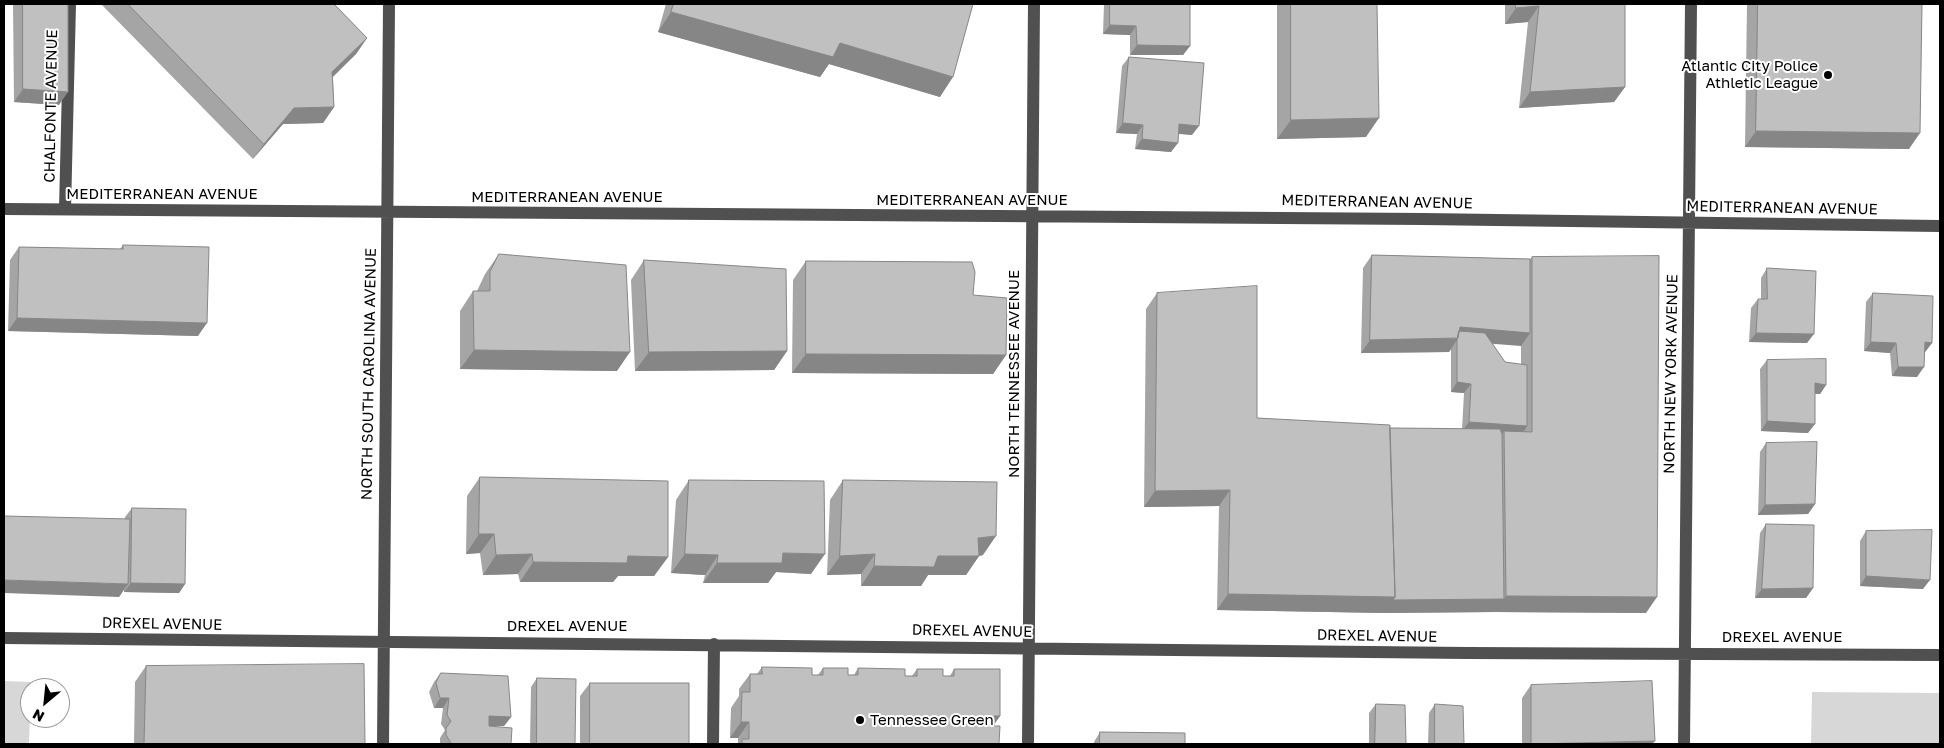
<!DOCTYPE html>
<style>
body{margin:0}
#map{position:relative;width:1944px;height:748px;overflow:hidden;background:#fff;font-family:"Golos Text",sans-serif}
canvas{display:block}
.frame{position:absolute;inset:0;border:5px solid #000;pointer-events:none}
.north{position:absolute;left:20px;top:678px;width:50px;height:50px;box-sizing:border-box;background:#fff;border:1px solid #999;border-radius:50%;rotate:208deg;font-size:14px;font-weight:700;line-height:20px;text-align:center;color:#000}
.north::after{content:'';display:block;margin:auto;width:18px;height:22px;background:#000;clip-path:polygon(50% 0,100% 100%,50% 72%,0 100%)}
</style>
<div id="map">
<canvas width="1944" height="748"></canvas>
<div class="frame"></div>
<div class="north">N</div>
</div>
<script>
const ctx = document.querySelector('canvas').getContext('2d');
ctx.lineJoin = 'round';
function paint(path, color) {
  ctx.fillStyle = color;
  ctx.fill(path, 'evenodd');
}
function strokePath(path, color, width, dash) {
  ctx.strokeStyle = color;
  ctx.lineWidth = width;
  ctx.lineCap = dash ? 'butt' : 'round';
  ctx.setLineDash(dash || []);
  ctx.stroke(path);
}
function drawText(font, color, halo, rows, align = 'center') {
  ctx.font = font + ' "Golos Text",sans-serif';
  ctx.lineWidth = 4;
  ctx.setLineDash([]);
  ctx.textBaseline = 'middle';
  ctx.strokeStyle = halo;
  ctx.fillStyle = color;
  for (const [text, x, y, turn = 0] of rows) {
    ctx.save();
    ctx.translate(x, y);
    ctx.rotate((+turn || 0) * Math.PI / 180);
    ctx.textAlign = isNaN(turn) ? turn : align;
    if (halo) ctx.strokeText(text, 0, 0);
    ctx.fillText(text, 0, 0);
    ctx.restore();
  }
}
const green = new Path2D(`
 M4,681L31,682L29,744H4Z
 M1812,692L1940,693V744H1811Z`);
const minor = new Path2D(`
 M4,209L1423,219L1940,226
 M65,209L70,4
 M4,638L1467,653L1940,655
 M383,744L389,4
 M713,744L714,644
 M1028,744L1034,4
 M1684,744L1691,4`);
const wall = new Path2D(`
 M13,4H68L59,105L14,102Z
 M101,4H334L367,38L356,54L333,77L334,107L323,123L283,124L253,159Z
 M666,4H973L940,97L829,64L820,77L658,32Z
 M1104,4H1190V46L1183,55H1130V35L1103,34Z
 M1277,4H1377L1366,137L1277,139Z
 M1505,4H1625V87L1614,102L1519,108L1528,22L1505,24Z
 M1747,4H1922L1909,149L1745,147Z
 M1129,57L1192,135L1179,134L1171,152L1135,149L1137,134L1116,133L1122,66Z
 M123,245L198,336L8,331L10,260L19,247L120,249Z
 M499,254L617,371L460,369V311L473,291H477L485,274Z
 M1372,255L1530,259L1532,257L1646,613L1495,612L1384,613L1217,610L1219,506L1144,507L1146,309L1157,293L1257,418L1390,428L1462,429L1464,393L1451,392V349L1449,352L1361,353L1363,268ZM1492,343L1521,345V365L1505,362Z
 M644,260L787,351L774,370L635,371L631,280Z
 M806,261L973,295L1006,355L993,374L792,373L793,280Z
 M1767,268L1807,343L1749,342L1751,308L1758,299H1761V278Z
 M1873,293L1932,343L1925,352L1917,377L1892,376L1890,353L1864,351L1866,302Z
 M1767,360L1826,385L1820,394H1815L1808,433L1761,431L1760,369Z
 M1766,443L1815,504L1808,514L1758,515L1760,452Z
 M480,477L668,557L654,576H618L613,582H520L518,574L483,575L480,553L466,554L467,496Z
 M689,480L811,574L776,572L768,583H703L705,575L671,573L676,500Z
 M843,480L983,555L979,556L966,575H928L921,586H861V574L827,575L830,500Z
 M132,508L185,584L179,593L124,592V589L119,597L125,517Z
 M1766,524L1813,588L1806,598H1755L1760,533Z
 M1866,531L1923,589L1860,586V541Z
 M146,666L365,744H134L135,682Z
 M762,667L812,675H818L823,668L848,675H854L858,668L905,676H912L917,669L943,676H950L954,669L1000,716L994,724L999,744H738V738H730L731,708L739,696V689L750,674H757Z
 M441,673L511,717L504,726H491L511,744H440V738L445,730L441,724L443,708H434L429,692L434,682Z
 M537,678L575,744H530L531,687Z
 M590,683L689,744H580V696Z
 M1531,685L1652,744H1522V698Z
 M1376,704L1406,744H1369V713Z
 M1435,704L1464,744H1428L1429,713Z
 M1100,732L1185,744H1094V742Z`);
const shadedWall = new Path2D(`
 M1539,6L1528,22L1505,24L1516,8Z
 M671,12L840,43L953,77L940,97L829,64L820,77L658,32Z
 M1110,25L1136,26L1130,35L1103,34Z
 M367,38L356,54L321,88L332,72Z
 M1137,45L1190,46L1183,55H1130Z
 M1625,87L1614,102L1519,108L1530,92Z
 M23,89L68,92L59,105L14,102Z
 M334,107L323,123L283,124L253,159L264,144L294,108Z
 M1379,118L1366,137L1277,139L1291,120Z
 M1123,123L1143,125L1137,134L1116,133Z
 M1179,124L1199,126L1192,135L1173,133Z
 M1756,131L1920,133L1909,149L1745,147Z
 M1142,139L1178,143L1171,152L1135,149Z
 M17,318L207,323L198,336L8,331Z
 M1460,327L1530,333L1521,346L1457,341V340L1449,352L1361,353L1370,340Z
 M1756,333L1814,334L1807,343L1749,342Z
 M1871,342L1896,343L1890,353L1864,351Z
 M1925,342L1932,343L1925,352L1919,351Z
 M474,350L630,352L617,371L460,369Z
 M787,351L774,370L635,371L649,352Z
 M806,354L1006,355L993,374L792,373Z
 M1898,367H1924L1917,377L1892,376Z
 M1457,382L1471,384L1464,393L1451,392Z
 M1815,383L1826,385L1820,394L1809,393Z
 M1767,421L1815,424L1808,433L1761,431Z
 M1469,422L1527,426L1521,436L1504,431L1502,434L1462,431Z
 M1230,490L1219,506L1144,507L1155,491Z
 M1815,504L1808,514L1758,515L1765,505Z
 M479,534H494L480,553L466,554Z
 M996,536L983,555L979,556L966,575H928L921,586H861L874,566L938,556L978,538Z
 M783,553L825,554L811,574L776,572L768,583H703L717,563Z
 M532,554L518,574L483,575L496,555Z
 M685,554L718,555L705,575L671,573Z
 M875,554L861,574L827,575L840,556Z
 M628,556L668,557L654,576H618L613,582H520L533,562Z
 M1866,576L1930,580L1923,589L1860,586Z
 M4,580L128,584L119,597L4,593Z
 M131,583L185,584L179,593L124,592Z
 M1813,588L1806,598H1755L1762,589Z
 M1228,594L1504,599L1506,596L1657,597L1646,613L1495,612L1384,613L1217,610Z
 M440,698H449L443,708H434Z
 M489,716L511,717L504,726H483Z
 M994,716H1000L989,732Z
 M741,722H749L738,738H730Z
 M1655,741L1652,744H1531Z`);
const building = new Path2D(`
 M23,4H68V92L23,89Z
 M128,4H334L367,38L332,72L334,107L294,108L264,144Z
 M674,4H973L953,77L840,43L833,57L671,12Z
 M1110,4H1190V46L1137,45L1136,26L1110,25Z
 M1291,4H1377L1379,118L1291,120Z
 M1516,4H1625V87L1530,92L1539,6L1516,8Z
 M1758,4H1922L1920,133L1756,131Z
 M1129,57L1204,63L1199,126L1179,124L1178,143L1142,139L1143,125L1123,123Z
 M123,245L209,247L207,323L17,318L19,247L123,249Z
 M499,254L626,265L630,352L474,350L473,291H490V272Z
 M1372,255L1530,259V333L1460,327L1458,338L1370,340Z
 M1659,256L1657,597L1506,596L1504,431L1532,432V257Z
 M644,260L786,269L787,351L649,352Z
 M806,261L972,262L975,272L973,295L1007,298L1006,355L806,354Z
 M1767,268L1816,271L1814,334L1756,333L1758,299H1767Z
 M1257,286V418L1390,425L1395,597L1228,594L1230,490L1155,491L1157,293Z
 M1873,293L1933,296L1932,343L1925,342L1924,367H1898L1896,343L1871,342Z
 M1459,331L1485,333L1505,362L1527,365V426L1469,422L1471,384L1457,382V340Z
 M1826,359V385L1815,383V424L1767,421V360Z
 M1390,428L1500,429L1502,434L1504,599L1393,600L1395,597Z
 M1817,442L1815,504L1765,505L1766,443Z
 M480,477L668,481V557L628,556L627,563L533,562L532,554L496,555L494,534H479Z
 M689,480L824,481L825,554L783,553L782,563H717L718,555L685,554Z
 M843,480L997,482L996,536L978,538L979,556H938L934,567L874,566L875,554L840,556Z
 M132,508L186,509L185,584L131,583Z
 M4,516L130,519L128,584L4,580Z
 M1766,524L1814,525L1813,588L1762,589Z
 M1932,530L1930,580L1866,576V531Z
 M364,664L365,744H144L146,666Z
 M762,667L812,668V675H823V668H848V675H858V668L905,669V676H917V669H943V676H954V669H1000V716H994V726H1000L999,744H742V739H749V722H741L742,692H750V674H762Z
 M441,673L508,676L511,717L489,716V726L512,728L511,744H450L451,743L446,735V728L451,721L447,715L449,698H440L436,683Z
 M537,678L576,679L575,744H537Z
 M1652,681L1655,741L1531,744V685Z
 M590,683H689V744H590Z
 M1376,704L1405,705L1406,744H1375Z
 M1435,704L1463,706L1464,744H1435Z
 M1100,732L1185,733V744H1100Z`);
const markers = [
 [1828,75,5,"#000"],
 [860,720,5,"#000"]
];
const poiNames = [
 ["Atlantic City Police",1818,66],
 ["Athletic League",1818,83],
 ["Tennessee Green",870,720,"left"]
];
const streetNames = [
 ["CHALFONTE AVENUE",51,106,-89],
 ["MEDITERRANEAN AVENUE",162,194],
 ["MEDITERRANEAN AVENUE",567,197],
 ["MEDITERRANEAN AVENUE",972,200],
 ["MEDITERRANEAN AVENUE",1377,202,1],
 ["MEDITERRANEAN AVENUE",1782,208,1],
 ["NORTH SOUTH CAROLINA AVENUE",369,374,-89],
 ["NORTH TENNESSEE AVENUE",1014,374,-90],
 ["NORTH NEW YORK AVENUE",1671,374,-89],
 ["DREXEL AVENUE",162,624,1],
 ["DREXEL AVENUE",567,626],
 ["DREXEL AVENUE",972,631,1],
 ["DREXEL AVENUE",1377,636,1],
 ["DREXEL AVENUE",1782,637]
];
paint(green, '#d7d7d7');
strokePath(minor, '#505050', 12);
paint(wall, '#a5a5a5');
paint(shadedWall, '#868686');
paint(building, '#c0c0c0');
strokePath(building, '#868686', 1);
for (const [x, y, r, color] of markers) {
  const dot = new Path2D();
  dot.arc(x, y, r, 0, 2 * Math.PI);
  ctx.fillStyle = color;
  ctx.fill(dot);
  strokePath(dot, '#fff', 2);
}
drawText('15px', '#000', '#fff', poiNames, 'right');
drawText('15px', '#000', '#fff', streetNames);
</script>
